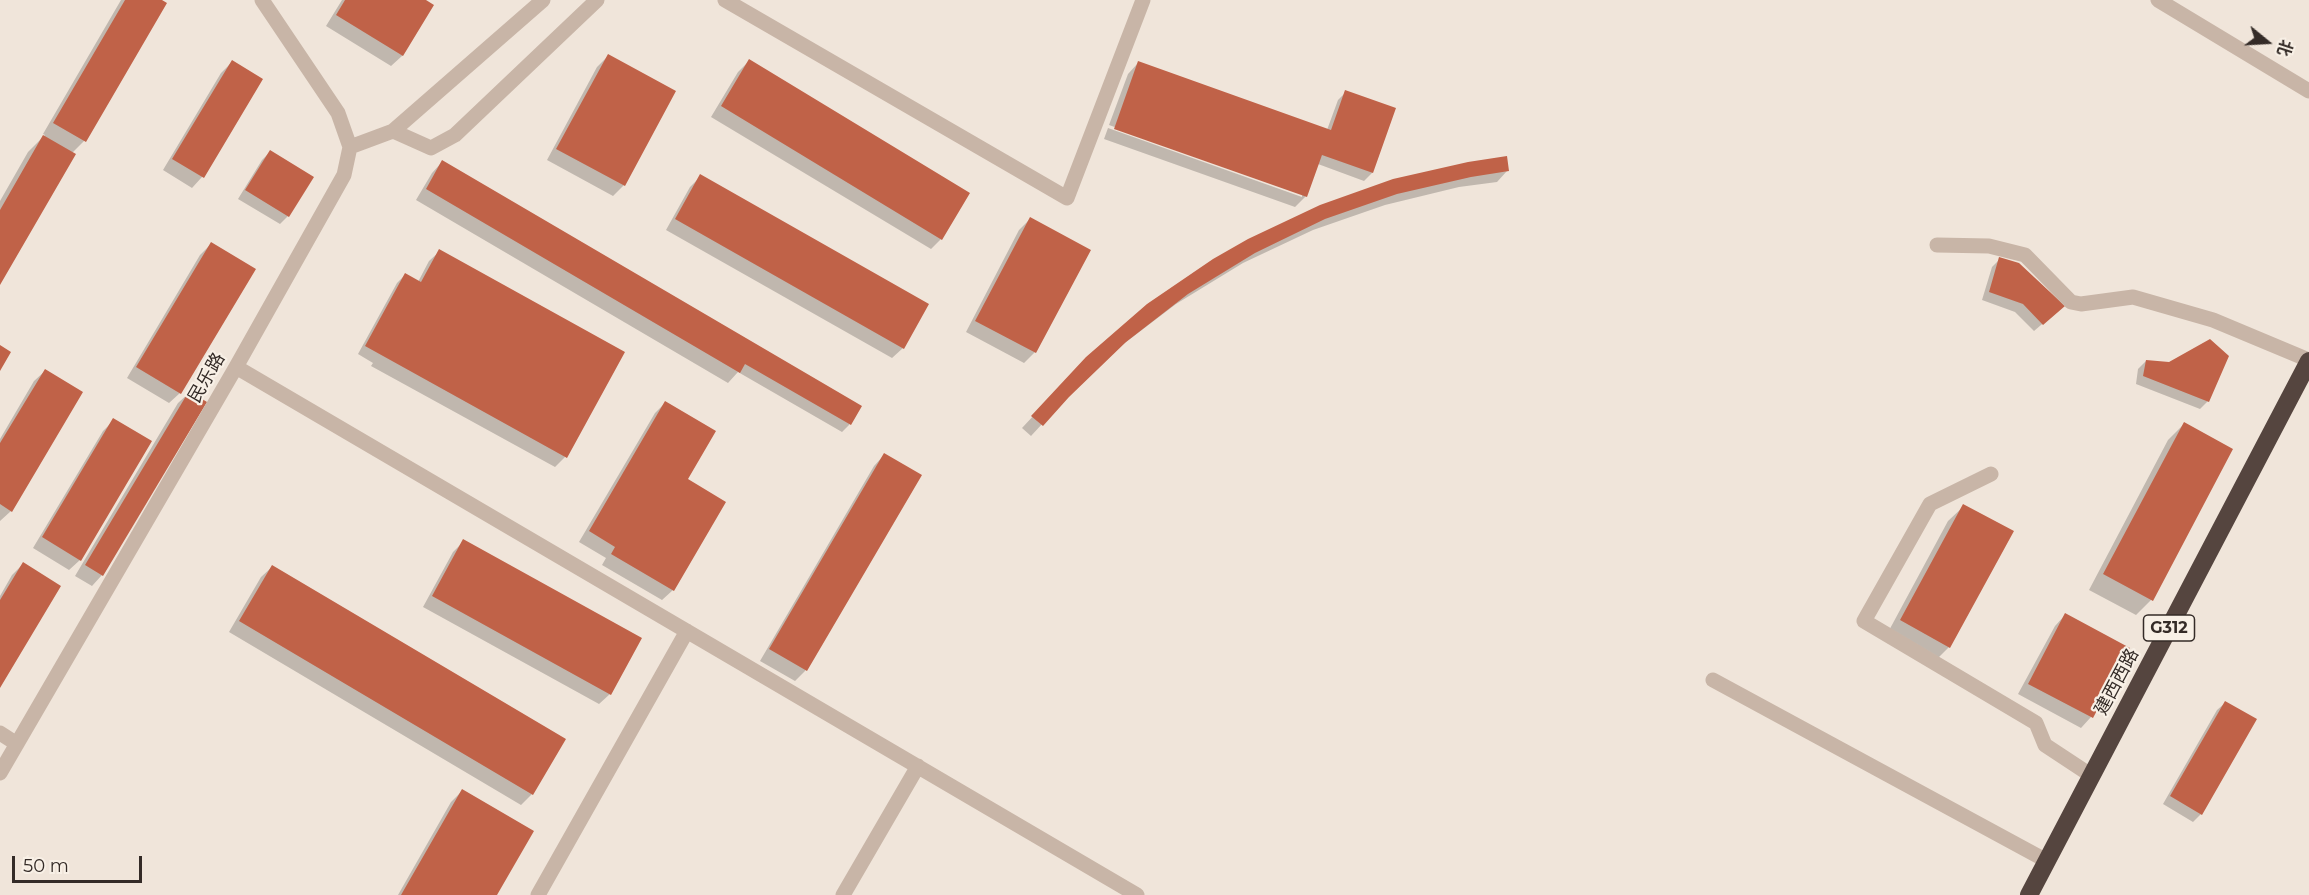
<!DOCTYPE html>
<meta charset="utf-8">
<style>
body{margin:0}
#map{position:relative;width:2309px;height:895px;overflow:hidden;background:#f0e5da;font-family:Montserrat,"Noto Sans SC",sans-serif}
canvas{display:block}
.north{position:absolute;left:2237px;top:12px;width:60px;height:60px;-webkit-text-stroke:4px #f8f0e6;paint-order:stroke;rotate:108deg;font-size:16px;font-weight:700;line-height:24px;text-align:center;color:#342b27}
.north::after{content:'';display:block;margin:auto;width:21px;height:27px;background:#342b27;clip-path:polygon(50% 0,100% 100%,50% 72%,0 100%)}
.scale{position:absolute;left:12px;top:856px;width:130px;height:27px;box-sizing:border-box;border:3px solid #342b27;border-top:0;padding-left:8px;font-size:18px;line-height:21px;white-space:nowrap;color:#342b27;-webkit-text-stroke:4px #f8f0e6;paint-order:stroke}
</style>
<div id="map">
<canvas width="2309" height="895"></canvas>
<div class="north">北</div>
<div class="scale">50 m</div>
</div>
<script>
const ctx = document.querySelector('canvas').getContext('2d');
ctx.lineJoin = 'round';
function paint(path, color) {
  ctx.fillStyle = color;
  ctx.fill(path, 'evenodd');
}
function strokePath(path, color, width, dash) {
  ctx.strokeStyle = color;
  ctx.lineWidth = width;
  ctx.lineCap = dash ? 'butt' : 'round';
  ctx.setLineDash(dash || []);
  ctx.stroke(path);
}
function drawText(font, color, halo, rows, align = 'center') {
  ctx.font = font + ' Montserrat,"Noto Sans SC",sans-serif';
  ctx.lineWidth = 4.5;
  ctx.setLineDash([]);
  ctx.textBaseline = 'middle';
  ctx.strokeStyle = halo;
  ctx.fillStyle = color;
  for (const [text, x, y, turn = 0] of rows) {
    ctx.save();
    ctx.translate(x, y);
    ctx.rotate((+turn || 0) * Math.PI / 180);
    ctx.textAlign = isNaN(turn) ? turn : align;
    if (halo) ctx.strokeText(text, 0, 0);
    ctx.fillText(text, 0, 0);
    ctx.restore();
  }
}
const shadow = new Path2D(`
 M121,0H160L165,3L84,141L72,153L0,282V201L28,152L45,135L43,134Z
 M342,0H423L432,5L402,56L391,66L326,26Z
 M608,56L624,185L613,196L547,160L597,67Z
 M749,61L941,239L931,249L711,117L738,72Z
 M232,62L261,80L202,177L192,188L163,170L221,73Z
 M1138,63L1327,130L1338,100L1346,92L1394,109L1372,173L1364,181L1318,164L1306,196L1295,207L1104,139L1108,128L1302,197V194L1109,125L1128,74Z
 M270,152L288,216L280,224L238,199L262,160Z
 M442,162L860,407L849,425L842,432L738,372L728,383L416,200L432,173Z
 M1507,171L1497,182L1459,187L1385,205L1313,230L1243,263L1176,304L1113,352L1066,398L1031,436L1022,428L1076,370L1148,306L1393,181Z
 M701,176L903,348L892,358L666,230L690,187Z
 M1030,219L1035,352L1024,363L966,332L1019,230Z
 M211,244L180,393L169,403L127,378L200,255Z
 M440,251L565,457L555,467L371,366L373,363L358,354L397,283L405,275L418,282L429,261Z
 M2000,259L2055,313L2034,331L2015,312L1982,300L1992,267Z
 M2146,361L2208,401L2200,409L2136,384L2138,369Z
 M45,371L11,511L0,521V439L34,381Z
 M189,393L102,575L92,586L75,576L178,403Z
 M665,403L686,480L673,590L662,600L602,565L606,558L579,542L655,413Z
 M114,420L80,560L69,570L33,548L103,431Z
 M2184,424L2151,600L2136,615L2089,590L2168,440Z
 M884,455L920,475L805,671L795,681L760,661L874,466Z
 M1964,506L1949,647L1934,662L1886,636L1948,521Z
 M464,541L610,694L599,704L423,607L453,552Z
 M23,564L0,685V596L12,575Z
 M272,567L532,794L521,805L229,632L261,577Z
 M2065,615L2091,717L2081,728L2018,694L2055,626Z
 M2225,703L2201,814L2193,822L2163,804L2217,710Z
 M462,791L495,895H398L451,802Z`);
const building = new Path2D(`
 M125,0H162L167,3L86,142L53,123Z
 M345,0H426L434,5L403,56L336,15Z
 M608,54L676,91L625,186L556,149Z
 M749,59L970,193L942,240L721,106Z
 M232,60L263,79L204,178L172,159Z
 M1138,61L1331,130L1345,90L1396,108L1373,173L1322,155L1307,197L1114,129Z
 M43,135L76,154L0,285V210Z
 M270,150L314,177L289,217L245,190Z
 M1507,156L1509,171L1471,177L1397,194L1325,219L1255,253L1188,294L1126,342L1069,397L1043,426L1031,416L1086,357L1147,304L1213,259L1248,239L1320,205L1393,179L1468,162Z
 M442,160L862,406L851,425L745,364L740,373L426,189Z
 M700,174L929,304L904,349L675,219Z
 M1030,217L1091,250L1036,353L975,321Z
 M211,242L256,269L181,394L136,367Z
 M439,249L625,352L567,458L365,346L405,273L421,282Z
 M1999,257L2019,263L2065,306L2043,325L2023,304L1989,292Z
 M2210,339L2229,356L2209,402L2143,376L2146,360L2169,362Z
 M0,345L11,352L0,371Z
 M45,369L83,392L12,512L0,504V443Z
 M189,391L207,402L103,576L85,565Z
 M665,401L716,431L688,479L726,502L674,591L611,554L615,547L589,531Z
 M113,418L152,441L81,561L42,537Z
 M2184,422L2233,449L2153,601L2103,574Z
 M884,453L922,475L807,671L769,649Z
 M1963,504L2014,531L1950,648L1900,620Z
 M463,539L642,638L611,695L432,596Z
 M23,562L61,586L0,688V600Z
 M272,565L566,739L533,795L239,621Z
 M2065,613L2130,648L2093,718L2028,684Z
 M2225,701L2257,719L2202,815L2170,796Z
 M462,789L534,831L497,895H401Z`);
const minor = new Path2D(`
 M725,0L1067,198L1143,0
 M2158,0L2309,91
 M393,131L431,148L455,135L597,0
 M350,147L393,131L543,0
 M1937,245L1989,246L2025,255L2071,302L2081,304L2133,297L2213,320L2309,360
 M236,367L1137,895
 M1991,474L1930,504L1864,621L2036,723L2045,745L2092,776
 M1713,680L2047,861
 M0,733L17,744
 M0,773L236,367L344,175L350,147L338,113L262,0
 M538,895L687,631
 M843,895L918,766`);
const highway = new Path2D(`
 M2029,895L2309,361`);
const shields = [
 [2169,628,51]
];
const shieldNames = [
 ["G312",2169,628]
];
const streetNames = [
 ["民乐路",207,378,-60],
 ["建西西路",2117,682,-62]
];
paint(shadow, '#0003');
paint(building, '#c06248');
strokePath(minor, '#c8b5a7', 15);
strokePath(highway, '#55453f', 18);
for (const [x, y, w] of shields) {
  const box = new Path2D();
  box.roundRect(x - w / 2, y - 13, w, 26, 4.5);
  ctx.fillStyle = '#f8f0e6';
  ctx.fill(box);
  strokePath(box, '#342b27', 1.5);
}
drawText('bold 16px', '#342b27', null, shieldNames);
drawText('18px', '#342b27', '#f8f0e6', streetNames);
</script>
